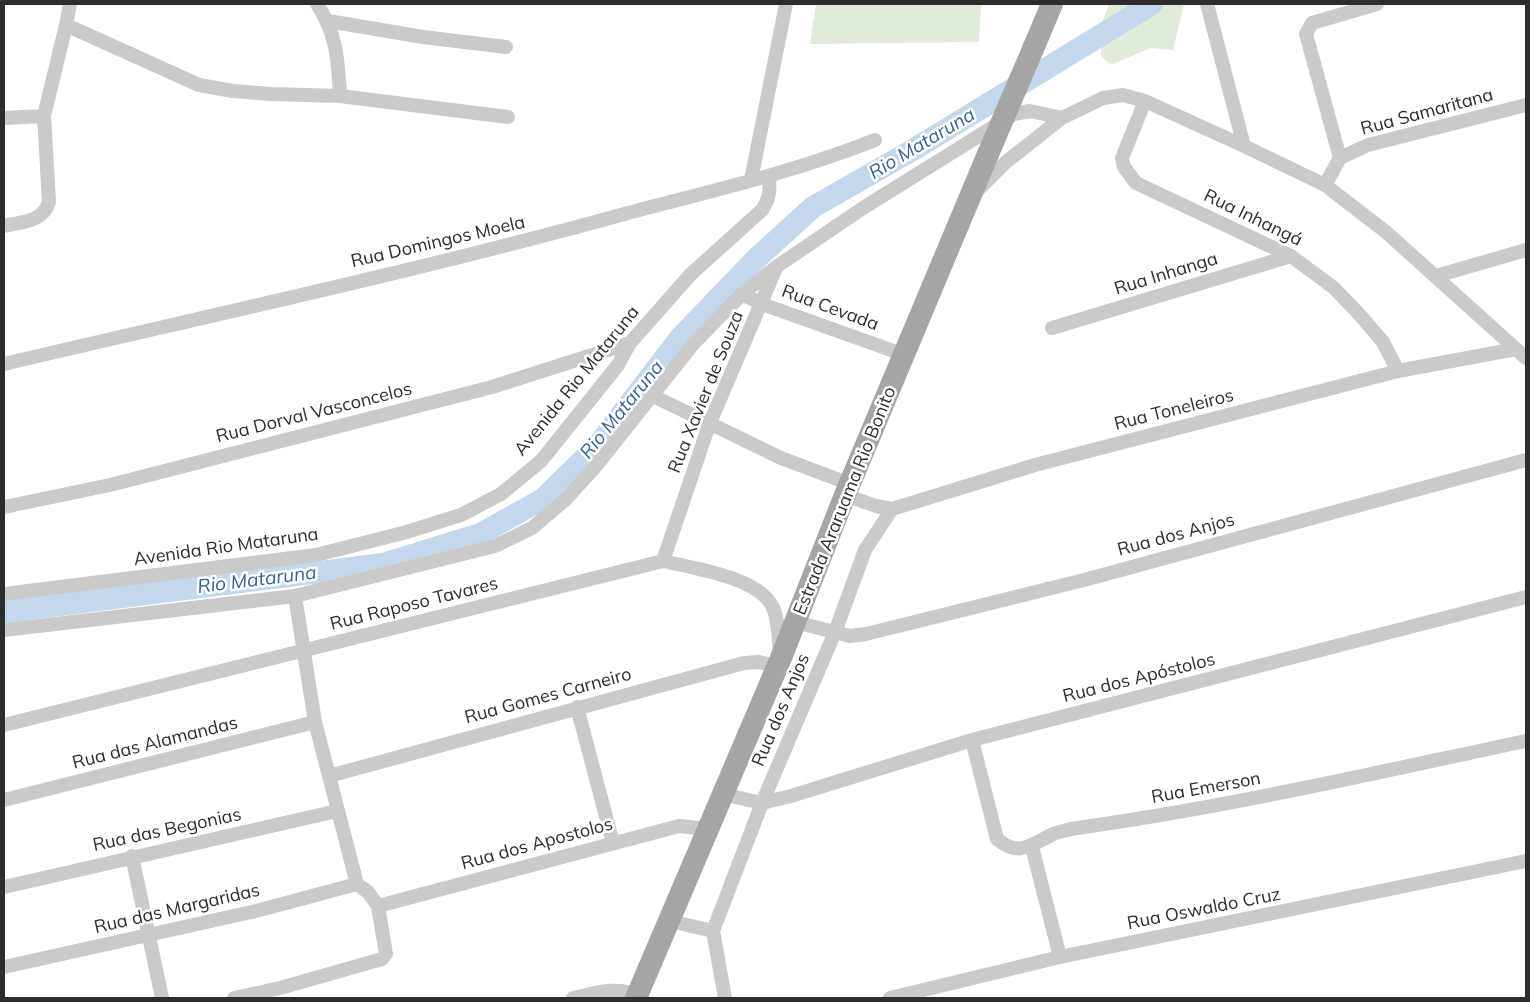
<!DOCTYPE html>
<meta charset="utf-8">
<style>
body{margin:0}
#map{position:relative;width:1530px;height:1002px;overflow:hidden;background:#fff;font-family:Mulish,sans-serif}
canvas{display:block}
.frame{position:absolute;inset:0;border:5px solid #2d2d2d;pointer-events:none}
</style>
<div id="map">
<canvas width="1530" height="1002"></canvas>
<div class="frame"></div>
</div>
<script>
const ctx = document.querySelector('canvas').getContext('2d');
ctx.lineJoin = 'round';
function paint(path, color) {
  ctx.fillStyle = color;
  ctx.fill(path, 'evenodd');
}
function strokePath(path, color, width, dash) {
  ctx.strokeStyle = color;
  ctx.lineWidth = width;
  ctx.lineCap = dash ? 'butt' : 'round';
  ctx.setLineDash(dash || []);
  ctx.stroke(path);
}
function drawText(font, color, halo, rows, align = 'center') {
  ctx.font = font + ' Mulish,sans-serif';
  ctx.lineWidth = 5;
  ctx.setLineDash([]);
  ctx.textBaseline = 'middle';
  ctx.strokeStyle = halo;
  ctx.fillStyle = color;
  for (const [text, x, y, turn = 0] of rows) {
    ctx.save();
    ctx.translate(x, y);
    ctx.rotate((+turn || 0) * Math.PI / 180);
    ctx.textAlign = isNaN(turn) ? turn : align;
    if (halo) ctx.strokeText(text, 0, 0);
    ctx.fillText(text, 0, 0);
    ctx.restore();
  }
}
const green = new Path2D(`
 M816,4H981L979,42L810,44Z
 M1109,4H1184L1173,50L1150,48L1111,65L1101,56L1102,22Z`);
const river = new Path2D(`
 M4,612L383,564L480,534L543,499L598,445L680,338L756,259L813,207L911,151L1152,4`);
const minor = new Path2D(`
 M317,4C337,34 338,61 340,96L508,117
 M1207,4L1244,146
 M328,21L423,37L506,47
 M66,25L70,4
 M1145,101L1122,158L1124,167L1136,183L1291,256L1334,288L1359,314L1383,342L1398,371
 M4,118L44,116L66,25L199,85L233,91L271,94L340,96
 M1340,158L1306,34L1312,23L1377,4
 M751,180L786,4
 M1325,185L1340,158L1368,145L1526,105
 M979,189L1006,162L1062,118L1103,98L1123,95L1145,101L1244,146L1325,185L1386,232L1526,358
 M4,226C22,222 43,222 49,202L44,116
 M1436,276L1526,250
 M742,294L762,304L905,355
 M1052,328L1291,256
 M4,364C212,315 422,270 628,213C711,191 795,172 875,140
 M653,396L781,458L850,484
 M845,495L876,506L892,509L1035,465L1398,371L1516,349
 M4,507L110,485L492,387L630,343
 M663,561L709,425L776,268
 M4,594L316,555L403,533L461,515L501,494L541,461L618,365L630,343L691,274L762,210C770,198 770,190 769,176
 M795,622L850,636L866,634L1084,580L1526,460
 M4,630L295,596L495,546L532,528L565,500L596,466L694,343L742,294L776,267L863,208L1014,114L1030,111L1062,118
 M577,707L613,843
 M4,725L663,561C693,568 755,577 771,604C779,616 778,638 780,653
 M972,740L997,839C1018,857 1030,846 1051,835C1061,830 1073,829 1084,827C1233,806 1379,772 1526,741
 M329,776L744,663L759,662L777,666
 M722,794L762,803L791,796L972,740L1526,597
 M4,800L315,722
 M1032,847L1060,957
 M132,856L162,998
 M4,887L337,811
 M378,906L679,826L707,829
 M670,921L713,931
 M4,967L256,911L357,884
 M234,998L280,988L382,959L386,954L378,906L368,892L357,884L315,722L295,596
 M573,998C596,993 615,986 638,995
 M725,998L713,931L762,803L835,632L865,550L892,509
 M890,998L1060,957L1526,861`);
const primary = new Path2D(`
 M1033,49L1052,4
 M636,998L781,658L845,495L988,154`);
const primaryBridge = new Path2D(`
 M988,154L1033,49`);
const streetNames = [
 ["Rua Samaritana",1427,112,-15],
 ["Rua Inhangá",1253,218,26],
 ["Rua Domingos Moela",438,242,-13],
 ["Rua Inhanga",1166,274,-17],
 ["Rua Cevada",830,308,20],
 ["Avenida Rio Mataruna",577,381,-51],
 ["Rua Xavier de Souza",706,392,-68],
 ["Rua Toneleiros",1174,410,-14],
 ["Rua Dorval Vasconcelos",314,413,-14],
 ["Estrada Araruama Rio Bonito",845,501,-68],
 ["Rua dos Anjos",1176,535,-15],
 ["Avenida Rio Mataruna",226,547,-8],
 ["Rua Raposo Tavares",414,604,-14],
 ["Rua dos Apóstolos",1139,678,-14],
 ["Rua Gomes Carneiro",548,696,-15],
 ["Rua dos Anjos",781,710,-67],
 ["Rua das Alamandas",155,743,-14],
 ["Rua Emerson",1206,788,-10],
 ["Rua das Begonias",167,830,-12],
 ["Rua dos Apostolos",537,844,-15],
 ["Rua das Margaridas",177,909,-13],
 ["Rua Oswaldo Cruz",1204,909,-11]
];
const waterNames = [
 ["Rio Mataruna",922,144,-31],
 ["Rio Mataruna",622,410,-51],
 ["Rio Mataruna",257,580,-7]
];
paint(green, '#e1ebd9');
strokePath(river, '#c4d8ed', 22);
strokePath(minor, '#cacaca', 14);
strokePath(primary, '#a5a5a5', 22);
strokePath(primaryBridge, '#a5a5a5', 22);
drawText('18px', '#2d2d2d', '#fff', streetNames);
drawText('italic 19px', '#376493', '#fff', waterNames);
</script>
